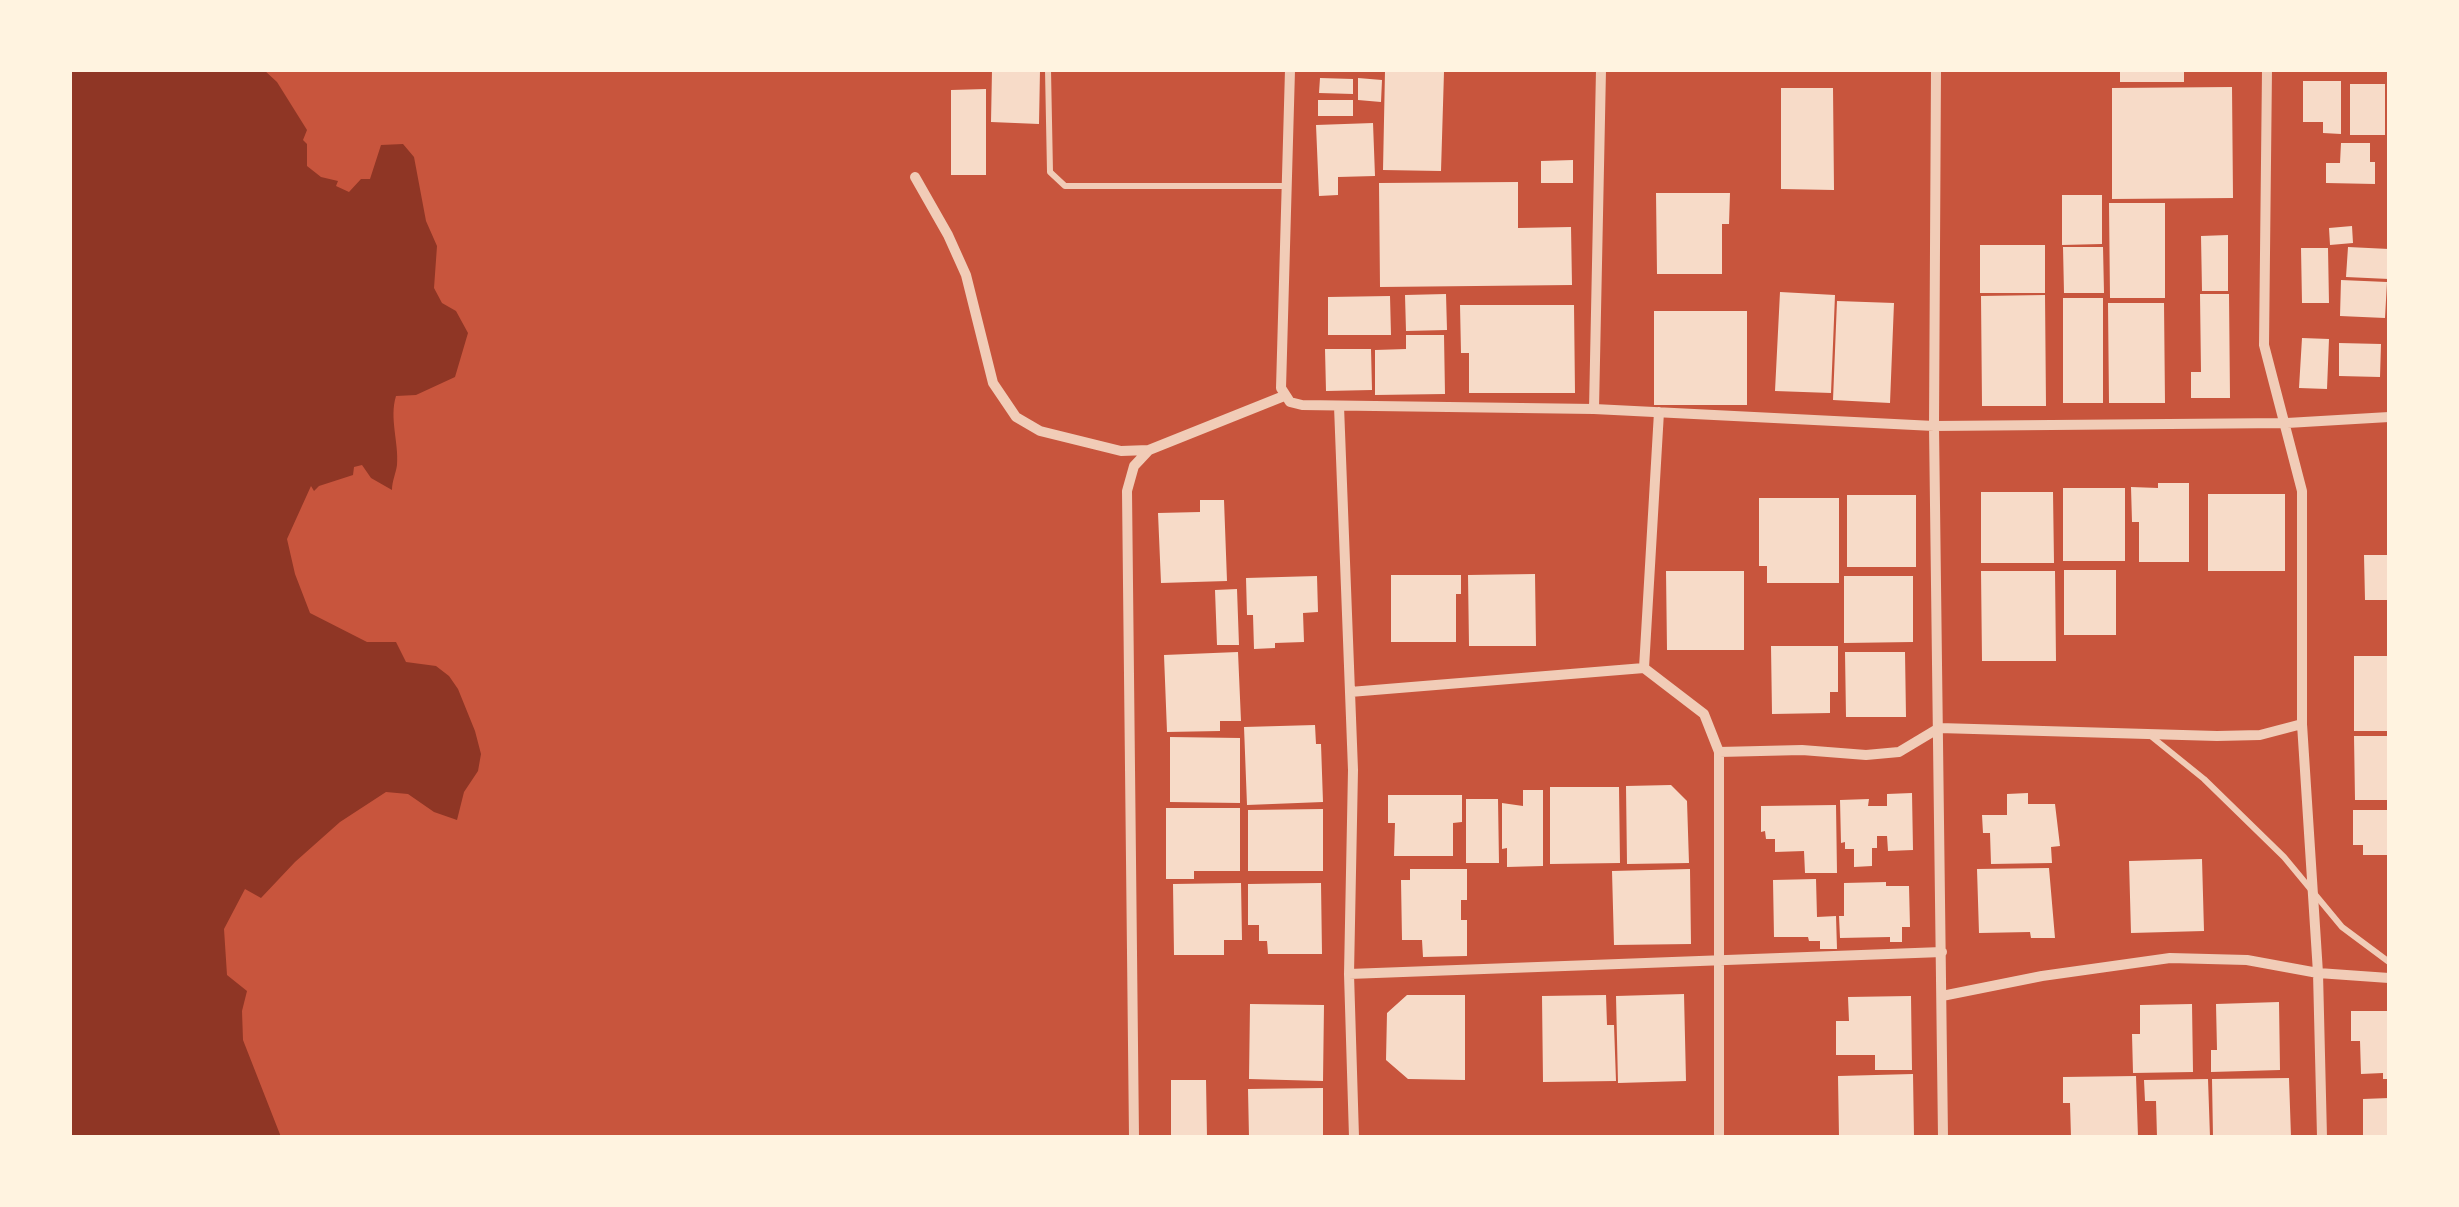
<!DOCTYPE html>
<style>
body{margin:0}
#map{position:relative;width:2459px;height:1207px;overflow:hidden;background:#c8553d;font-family:Rubik,sans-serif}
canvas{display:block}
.frame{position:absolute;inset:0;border:72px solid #fff3e0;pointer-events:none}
</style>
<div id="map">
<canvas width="2459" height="1207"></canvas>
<div class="frame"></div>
</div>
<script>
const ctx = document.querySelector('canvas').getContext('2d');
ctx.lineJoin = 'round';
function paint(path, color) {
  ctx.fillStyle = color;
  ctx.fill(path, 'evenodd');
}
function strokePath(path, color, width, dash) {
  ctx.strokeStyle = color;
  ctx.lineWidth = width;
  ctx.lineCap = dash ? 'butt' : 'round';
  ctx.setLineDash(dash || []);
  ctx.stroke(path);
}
const water = new Path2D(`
 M70,70H264L277,82L307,130L303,140L307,144V166L321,177L338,181L336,186L349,192L361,179H370L381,145L403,144L414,157L426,221L437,246L434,288L442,303L456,311L468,333L455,377L416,395L396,396C389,418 399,443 397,465C396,473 392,481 392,490L371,478L362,465L354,467L353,475L319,486L314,491L311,486L287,539L295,574L310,613L367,642H396L406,662L436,666L449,676L458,689L475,731L481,754L478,771L464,792L457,820L434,812L408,794L386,792L340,822L295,862L261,898L245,889L224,929L227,975L247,991L242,1011L243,1040L281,1137H70Z`);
const building = new Path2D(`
 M992,70H1040L1039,124L991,122Z
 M2120,70H2184V82H2120Z
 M1385,71L1444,72L1441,171L1383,170Z
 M1320,78L1353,79V94L1319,93Z
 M1358,78L1382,80L1381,102L1358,100Z
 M2303,81H2341V134L2323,133V122H2303Z
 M2350,84H2385V135H2350Z
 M2232,87L2233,198L2112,199V88Z
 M1781,88H1833L1834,190L1781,189Z
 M986,89V175H951V90Z
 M1318,100H1353V116H1318Z
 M1373,123L1375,176L1338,177V195L1319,196L1316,125Z
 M2341,143H2370V162H2375V184L2326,183V163H2340Z
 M1573,160V183H1541V161Z
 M1518,182V228L1571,227L1572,285L1380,287L1379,183Z
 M1656,193H1730L1729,224H1722V274H1657Z
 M2062,195H2102V244L2062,245Z
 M2109,203H2165V298H2110Z
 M2352,226L2353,243L2330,245L2329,228Z
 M2228,235V291H2202L2201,236Z
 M1980,245H2045V293H1980Z
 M2063,247H2103L2104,293H2064Z
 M2348,247L2389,249V279L2346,277Z
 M2301,248H2328L2329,303H2302Z
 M2341,280L2387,282L2385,318L2340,316Z
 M1780,292L1835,295L1831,393L1775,391Z
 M1446,294L1447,330L1406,331L1405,295Z
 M2200,294H2229L2230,398H2191V372H2201Z
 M2045,295L2046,406H1982L1981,296Z
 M1390,296L1391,335H1328V297Z
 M2063,298H2103V403H2063Z
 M1837,301L1894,303L1890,403L1833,400Z
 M2108,303H2164L2165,403H2109Z
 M1460,305H1574L1575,393H1469V353H1461Z
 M1654,311H1747V405H1654Z
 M1406,335H1444L1445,394L1375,395V350L1406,349Z
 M2302,338L2329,339L2327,389L2299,388Z
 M2339,343L2381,344L2380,377L2339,376Z
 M1325,349H1371L1372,390L1326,391Z
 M2158,483H2189V562H2139V522H2132L2131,487L2158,488Z
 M2063,488H2125V561H2063Z
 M1981,492H2053L2054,563H1981Z
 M2208,494H2285V571H2208Z
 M1847,495H1916V567H1847Z
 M1759,498H1839V583H1767V566H1759Z
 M1200,500H1224L1227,581L1161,583L1158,513L1200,512Z
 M2364,555H2389V600H2365Z
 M2064,570H2116V635H2064Z
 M1666,571H1744V650H1667Z
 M1981,571H2055L2056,661H1982Z
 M1535,574L1536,646H1469L1468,575Z
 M1391,575H1461V594H1456V642H1391Z
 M1317,576L1318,612L1303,613L1304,642L1275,643V648L1254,649L1253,615H1247L1246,578Z
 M1844,576H1913V642L1844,643Z
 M1237,589L1239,645H1217L1215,590Z
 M1771,646H1838V692H1830V713L1772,714Z
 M1238,652L1241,721H1220V731L1167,732L1164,655Z
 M1845,652H1905L1906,717H1846Z
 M2354,656H2389V731H2354Z
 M1315,725L1316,744H1321L1323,802L1247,805L1244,727Z
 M2354,736H2389V800H2355Z
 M1170,737L1240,738V803L1170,802Z
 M1671,785L1687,801L1689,863L1627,864L1626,786Z
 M1550,787H1619L1620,863L1550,864Z
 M1523,790H1543V866L1507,867V848L1502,849V803L1523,806Z
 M1912,793L1913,850L1888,851L1887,836H1877V848H1872V866L1854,867V849H1845V842L1841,843L1840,800L1869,799L1868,806H1887V794Z
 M2028,793V804H2055L2060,846L2051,847L2052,863L1991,864L1990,833H1983L1982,815H2007V794Z
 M1388,795H1462V822L1453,823V856H1394L1395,823H1388Z
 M1466,799H1498L1499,863H1466Z
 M1836,805L1837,873H1805L1804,851L1775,852V839H1766L1765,831L1761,832V806Z
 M1166,808H1240V871H1194V879H1166Z
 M1323,809V871H1248V810Z
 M2353,810H2389V855H2363V845H2353Z
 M2202,859L2204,931L2131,933L2129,861Z
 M2049,868L2055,938H2031L2030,932L1979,933L1977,869Z
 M1410,869H1467V900H1461V920H1467V956L1423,957L1422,940H1402L1401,880H1410Z
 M1690,869L1691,944L1614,945L1612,871Z
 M1816,879L1817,917L1836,916L1837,949H1820V941H1809L1808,937H1774L1773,880Z
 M1886,882V886H1909L1910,927H1902V942H1890V937L1840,938L1839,916H1844V883Z
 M1241,883L1242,940H1224V955H1174L1173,884Z
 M1321,883L1322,954H1268L1267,941H1259V925H1248V884Z
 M1684,994L1686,1081L1618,1083L1616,996Z
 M1407,995H1465V1080L1408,1079L1386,1060L1387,1013Z
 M1606,995L1607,1025H1614L1616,1081L1543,1082L1542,996Z
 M1911,996L1912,1070H1875V1055H1836V1021H1849L1848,997Z
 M2279,1002L2280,1070L2211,1072V1050H2217L2216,1004Z
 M1250,1004L1324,1005L1323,1081L1249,1079Z
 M2192,1004L2193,1072L2133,1073L2132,1034H2140V1005Z
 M2351,1011H2389V1079H2383V1073L2361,1074L2360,1041H2351Z
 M1913,1074L1914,1137H1839L1838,1076Z
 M2136,1076L2138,1137H2071L2070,1103H2063V1077Z
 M2289,1078L2291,1137H2213L2212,1079Z
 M2208,1079L2210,1137H2157L2156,1101H2145L2144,1080Z
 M1171,1080H1206L1207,1137H1171Z
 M1323,1088V1137H1249L1248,1089Z
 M2389,1098V1137H2363V1099Z`);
const service = new Path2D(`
 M1048,70L1050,172L1065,186H1287
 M2152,737L2204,779L2284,857L2342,927L2389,962`);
const minor = new Path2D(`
 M1290,70L1281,388L1290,402L1302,405L1594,409L1934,426L2287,423L2389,417
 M1936,70L1934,426L1943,1137
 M2267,70L2264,345L2302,491V724L2318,973L2322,1137
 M915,177L948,235L966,275L993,383L1016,417L1040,431L1121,451L1149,450L1284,396
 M1339,406L1353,770L1349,974L1354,1137
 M1594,409L1601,70
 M1659,412L1644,668L1704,714L1719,752V1137
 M1350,692L1644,668
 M1719,752L1802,750L1866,755L1899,752L1939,728L2217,736L2260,735L2302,724
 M1349,974L1942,952
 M1942,996L2042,976L2170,958L2247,960L2318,973L2389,978
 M1134,1137L1127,491L1134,466L1149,450`);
paint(water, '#8f3625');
paint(building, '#f7dbc8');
strokePath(service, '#f1ccb7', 6);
strokePath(minor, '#f1ccb7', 10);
</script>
